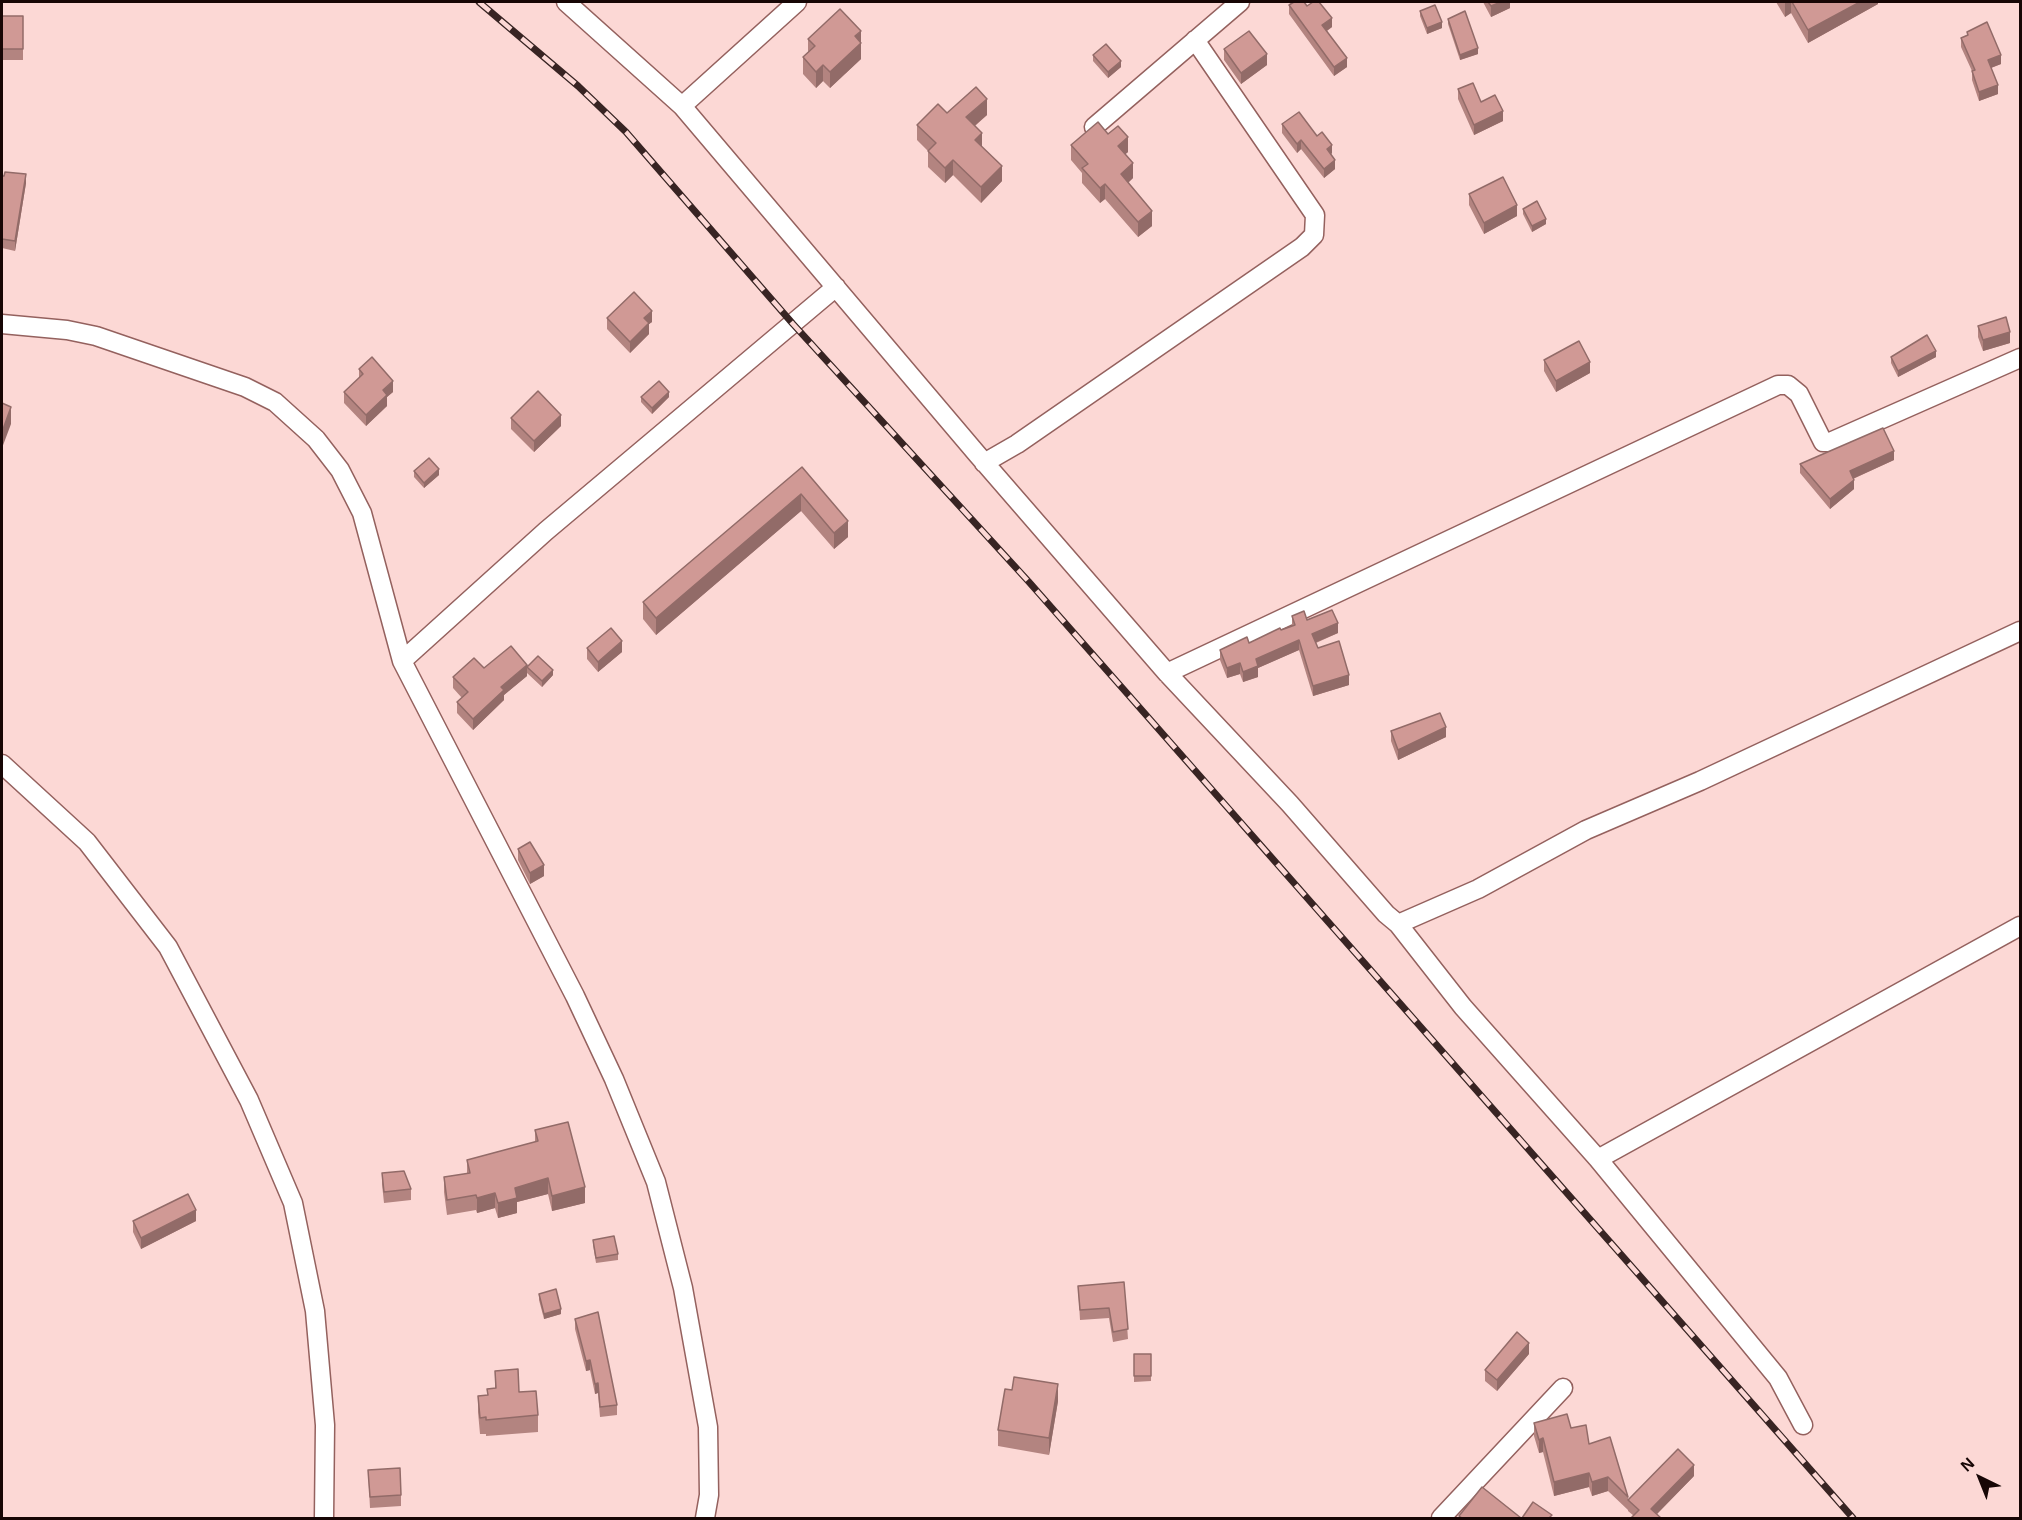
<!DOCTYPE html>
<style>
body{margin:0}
#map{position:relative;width:2022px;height:1520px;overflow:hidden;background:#fcd8d5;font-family:Arial,sans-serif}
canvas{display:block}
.frame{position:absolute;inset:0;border:3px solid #170605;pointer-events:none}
.north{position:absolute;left:1950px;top:1448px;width:60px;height:60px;-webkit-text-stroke:4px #fcd8d5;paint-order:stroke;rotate:317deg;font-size:16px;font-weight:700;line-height:24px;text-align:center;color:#170605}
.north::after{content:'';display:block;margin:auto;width:21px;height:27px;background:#170605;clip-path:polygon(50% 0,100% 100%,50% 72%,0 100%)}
</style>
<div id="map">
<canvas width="2022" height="1520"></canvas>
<div class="frame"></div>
<div class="north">N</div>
</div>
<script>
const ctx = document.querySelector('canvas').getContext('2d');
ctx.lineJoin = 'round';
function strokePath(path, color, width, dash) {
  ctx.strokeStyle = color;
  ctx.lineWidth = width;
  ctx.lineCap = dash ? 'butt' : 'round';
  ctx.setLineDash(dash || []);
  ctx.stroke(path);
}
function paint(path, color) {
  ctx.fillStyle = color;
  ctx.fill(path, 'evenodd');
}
const minor = new Path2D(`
 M566,2L682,106L977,454L1167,673L1290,804L1386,914L1398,924L1463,1007L1598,1159L1778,1378L1803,1425
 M682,106L797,2
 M1094,127L1240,2
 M2,324L67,330L96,336L245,387L275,402L316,439L340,470L362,513L402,661L575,996L614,1079L656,1182L683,1288L708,1427L709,1495L705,1518
 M984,463L1017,444L1302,247L1314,235L1315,215L1195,40
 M402,661L546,531L836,287
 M1167,673L1778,385H1788L1799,394L1823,442H1830L2020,358
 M2,764L87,842L168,947L249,1100L293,1203L315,1311L325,1425L324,1518
 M1398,924L1478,889L1586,830L1700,781L2020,631
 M1598,1159L2020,926
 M1441,1518L1563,1388`);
const rail = new Path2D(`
 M479,2L578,86L626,132L793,324L1029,582L1853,1518`);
const wall = new Path2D(`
 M1483,2H1510V8L1491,17Z
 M1776,2H1878V4L1808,43L1791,13L1785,17Z
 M1289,5L1307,6L1332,27L1327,31L1347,67L1334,76L1289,14Z
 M1420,11L1442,28L1427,34L1420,16Z
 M2,16H23V60H2Z
 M1448,19L1478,54L1460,60L1448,24Z
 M1967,32L2001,64L1991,68L1998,94L1979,101L1972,80V71L1961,47V38L1967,36Z
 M808,39L861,42V59L830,88L823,81L816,88L803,74V57L808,52Z
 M1224,49L1267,65L1241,84L1224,60Z
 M1093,55L1121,67L1108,78L1093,61Z
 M1458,89L1481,102L1503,121L1474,135L1458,99Z
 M947,113L987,115L975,126L982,147L1002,181L981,203L953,175L945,183L928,167V151L917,140V125Z
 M1282,124L1317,136L1332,153L1331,154L1335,169L1324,178L1301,149L1297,153L1282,133Z
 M1108,134L1128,152L1125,154L1133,178L1128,183L1152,226L1138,237L1105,199L1100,203L1082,183V173L1071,160V145Z
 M2,176L26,183L15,251L2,248Z
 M1469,194L1517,216L1484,234L1469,205Z
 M1523,209L1546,224L1532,232L1523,214Z
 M607,318L652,322L649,324V334L630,353L607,329Z
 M1978,326L2010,343L1983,351L1978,337Z
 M1891,357H1936L1898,377L1891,363Z
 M1544,360L1590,373L1556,392L1544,371Z
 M359,369L393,392L387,397V406L366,426L344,403V392L359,378Z
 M641,397H669L652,414L641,402Z
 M511,418L561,426L534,452L511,429Z
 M1894,460L1853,479L1854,489L1830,509L1800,473V464Z
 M802,467L848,537L834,549L801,511L656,635L643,619V602Z
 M414,471L439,475L424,488L414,477Z
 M1292,616L1307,620L1338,633L1316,643L1318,648L1349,685L1313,696L1299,650L1258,668V677L1243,682L1240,674L1227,678L1220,660V650L1249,643L1292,626Z
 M587,648L622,652L598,672L587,659Z
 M527,667L553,675L542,687L527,673Z
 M484,668L527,676L504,695V700L473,730L457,713V702L462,698L453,688V677Z
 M1391,731L1446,737L1398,760L1391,741Z
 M518,849L544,876L530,884L518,860Z
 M535,1130L585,1203L552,1211L548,1194L517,1202V1213L498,1218L495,1208L477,1213L476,1210L447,1215L444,1192V1177L467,1174V1160L535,1142Z
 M382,1173L411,1189V1200L384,1203L382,1184Z
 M133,1221H196L141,1249L133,1232Z
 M593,1240L618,1254V1260L596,1263L593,1245Z
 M1124,1282L1128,1339L1113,1342L1109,1318L1080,1320L1078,1286Z
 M539,1294L561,1314L544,1319L539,1300Z
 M575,1319L617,1405V1415L600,1417L598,1393L595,1394L590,1370L586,1371L575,1329Z
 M1134,1354H1151V1381L1134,1382Z
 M1529,1354L1497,1391L1485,1381V1370Z
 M495,1371L519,1392L538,1415V1432L486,1436V1434H480L478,1412V1396L487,1395L495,1388Z
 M1012,1390L1058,1401L1049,1455L998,1446V1430Z
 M1534,1423L1571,1428L1589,1444L1628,1497V1510L1608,1491L1592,1496L1589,1487L1554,1496L1543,1452L1539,1453L1534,1436Z
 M368,1470L401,1495V1506L370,1508Z
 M1694,1476L1657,1514L1634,1516L1628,1511V1500Z`);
const shadedWall = new Path2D(`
 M1501,2H1510V8L1491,17V6Z
 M1788,2H1791V13L1785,17V3Z
 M1860,2H1878V4L1808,43V30Z
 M1332,18V27L1322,34V25Z
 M1442,22V28L1427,34V28Z
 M861,31V59L830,88V72L855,36Z
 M1478,48V54L1460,60V55Z
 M1267,54V65L1241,84V73Z
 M2001,55V64L1988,69V60Z
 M1347,58V67L1334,76V67Z
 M1121,61V67L1108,78V72Z
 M823,65V81L816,88V72Z
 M1998,85V94L1979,101V92Z
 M987,99V115L966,133V117Z
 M1503,111V121L1474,135V125Z
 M982,133V148L975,140Z
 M1128,137V152L1118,161V146Z
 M1301,140V149L1297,153V144Z
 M1332,145V153L1327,158V149Z
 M953,160V175L945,183V168Z
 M1335,160V169L1324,178V169Z
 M1133,163V178L1121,189V174Z
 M1002,166V181L981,203V187Z
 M26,174V183L15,251V241Z
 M1105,184V199L1100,203V188Z
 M1517,205V216L1484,234V223Z
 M1152,211V226L1138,237V222Z
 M1546,219V224L1532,232V226Z
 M652,311V322L649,324V334L630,353V342L644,318Z
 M2010,332V343L1983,351V340Z
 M1936,351V357L1898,377V371Z
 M1590,362V373L1556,392V381Z
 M393,381V392L387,397V406L366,426V415L383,390Z
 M669,392V397L652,414V408Z
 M11,407V424L2,448V432Z
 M561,415V426L534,452V441Z
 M1894,451V460L1850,480V471Z
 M439,469V475L424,488V483Z
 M1854,480V489L1830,509V499Z
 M801,494V511L656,635V618Z
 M848,521V537L834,549V533Z
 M1338,623V633L1312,644V634Z
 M1299,640V650L1258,668V677L1243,682V672L1256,659Z
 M622,641V652L598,672V662Z
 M1240,663V674L1227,678V668Z
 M527,665V676L504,695V700L473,730V719L501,687Z
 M553,670V675L542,687V681Z
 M1349,675V685L1313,696V686Z
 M1446,727V737L1398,760V750Z
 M544,865V876L530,884V873Z
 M548,1178V1194L517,1202V1213L498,1218V1203L515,1188Z
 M585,1187V1203L552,1211V1196Z
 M495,1193V1208L477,1213V1198Z
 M196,1210V1221L141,1249V1238Z
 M561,1309V1314L544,1319V1314Z
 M1529,1343V1354L1497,1391V1380Z
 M590,1360V1370L586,1371V1361Z
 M598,1383V1393L595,1394V1384Z
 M1058,1384V1401L1049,1455V1438Z
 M1543,1438V1452L1539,1453V1440Z
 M1694,1465V1476L1653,1518L1651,1509Z
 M1589,1473V1487L1554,1496V1482Z
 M1608,1477V1491L1592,1496V1482Z`);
const building = new Path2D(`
 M1294,2H1304L1307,6L1313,2H1319L1332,18L1322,25L1347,58L1334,67L1289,5Z
 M1488,2H1501L1491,6Z
 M1792,2H1860L1808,30Z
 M1435,5L1442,22L1427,28L1420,11Z
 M840,9L861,31L855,36L861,43L830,72L823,65L816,72L803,57L815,46L808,39Z
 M1465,11L1478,48L1460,55L1448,19Z
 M2,16H23V49H2Z
 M1987,22L2001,55L1988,60L1998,85L1979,92L1972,71L1975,70L1961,38L1968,35L1967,32Z
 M1249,31L1267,54L1241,73L1224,49Z
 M1106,44L1121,61L1108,72L1093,55Z
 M1473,83L1481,102L1495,95L1503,111L1474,125L1458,89Z
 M976,87L987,99L966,117L982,133L975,140L1002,166L981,187L953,160L945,168L928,151L936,143L917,125L938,104L947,113Z
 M1299,112L1317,136L1322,132L1332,145L1327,149L1335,160L1324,169L1301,140L1297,144L1282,124Z
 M1098,122L1108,134L1118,126L1128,137L1118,146L1133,163L1121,174L1152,211L1138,222L1105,184L1100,188L1082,168L1088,164L1071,145Z
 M5,172L26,174L15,241L2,239V176H4Z
 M1503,177L1517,205L1484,223L1469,194Z
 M1537,201L1546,219L1532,226L1523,209Z
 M634,292L652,311L644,318L649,323L630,342L607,318Z
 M2006,317L2010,332L1983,340L1978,326Z
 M1927,335L1936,351L1898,371L1891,357Z
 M1579,341L1590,362L1556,381L1544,360Z
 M372,357L393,381L383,390L387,395L366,415L344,392L363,374L359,369Z
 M659,381L669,392L652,408L641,397Z
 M538,391L561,415L534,441L511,418Z
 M2,403L11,407L2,432Z
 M1883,428L1894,451L1850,471L1854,480L1830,499L1800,464Z
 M429,458L439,469L424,483L414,471Z
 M802,467L848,521L834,533L801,494L656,618L643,602Z
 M1332,610L1338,623L1312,634L1318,648L1339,641L1349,675L1313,686L1299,640L1256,659L1258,666L1243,672L1240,663L1227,668L1220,650L1247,637L1249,643L1280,628L1281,630L1295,625L1292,616L1304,611L1307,620Z
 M611,628L622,641L598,662L587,648Z
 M511,646L527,665L501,687L504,690L473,719L457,702L468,692L453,677L474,658L484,668Z
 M538,656L553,670L542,681L527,667Z
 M1440,713L1446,727L1398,750L1391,731Z
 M530,842L544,865L530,873L518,849Z
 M568,1122L585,1187L552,1196L548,1178L515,1188L517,1198L498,1203L495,1193L477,1198L476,1195L447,1200L444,1177L470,1173L467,1160L538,1141L535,1130Z
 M404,1171L411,1189L384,1192L382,1173Z
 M188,1194L196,1210L141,1238L133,1221Z
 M614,1236L618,1254L596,1258L593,1240Z
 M1124,1282L1128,1329L1113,1332L1109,1308L1080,1310L1078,1286Z
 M556,1289L561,1309L544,1314L539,1294Z
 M598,1312L617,1405L600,1407L598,1383L595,1384L590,1360L586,1361L575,1319Z
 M1517,1332L1529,1343L1497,1380L1485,1370Z
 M1134,1354H1151V1376H1134Z
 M518,1369L519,1392L536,1391L538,1415L486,1420V1417L480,1418L478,1396L488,1395L487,1389L496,1388L495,1371Z
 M1014,1377L1058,1384L1049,1438L998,1430L1005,1389L1012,1390Z
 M1567,1414L1571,1428L1586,1425L1589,1444L1610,1437L1628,1497L1608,1477L1592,1482L1589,1473L1554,1482L1543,1438L1539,1440L1534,1423Z
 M1678,1449L1694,1465L1651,1509L1661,1518H1631L1639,1510L1628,1500Z
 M400,1468L401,1495L370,1497L368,1470Z
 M1482,1487L1521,1518H1462L1459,1516Z
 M1533,1502L1552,1515L1549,1518H1522Z`);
strokePath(minor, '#94615e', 21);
strokePath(minor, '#fff', 18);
strokePath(rail, '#382423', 7);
strokePath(rail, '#fcd8d5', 4.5, [14]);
paint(wall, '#b38480');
paint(shadedWall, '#926b68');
paint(building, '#d09995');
strokePath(building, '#926b68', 1.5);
</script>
